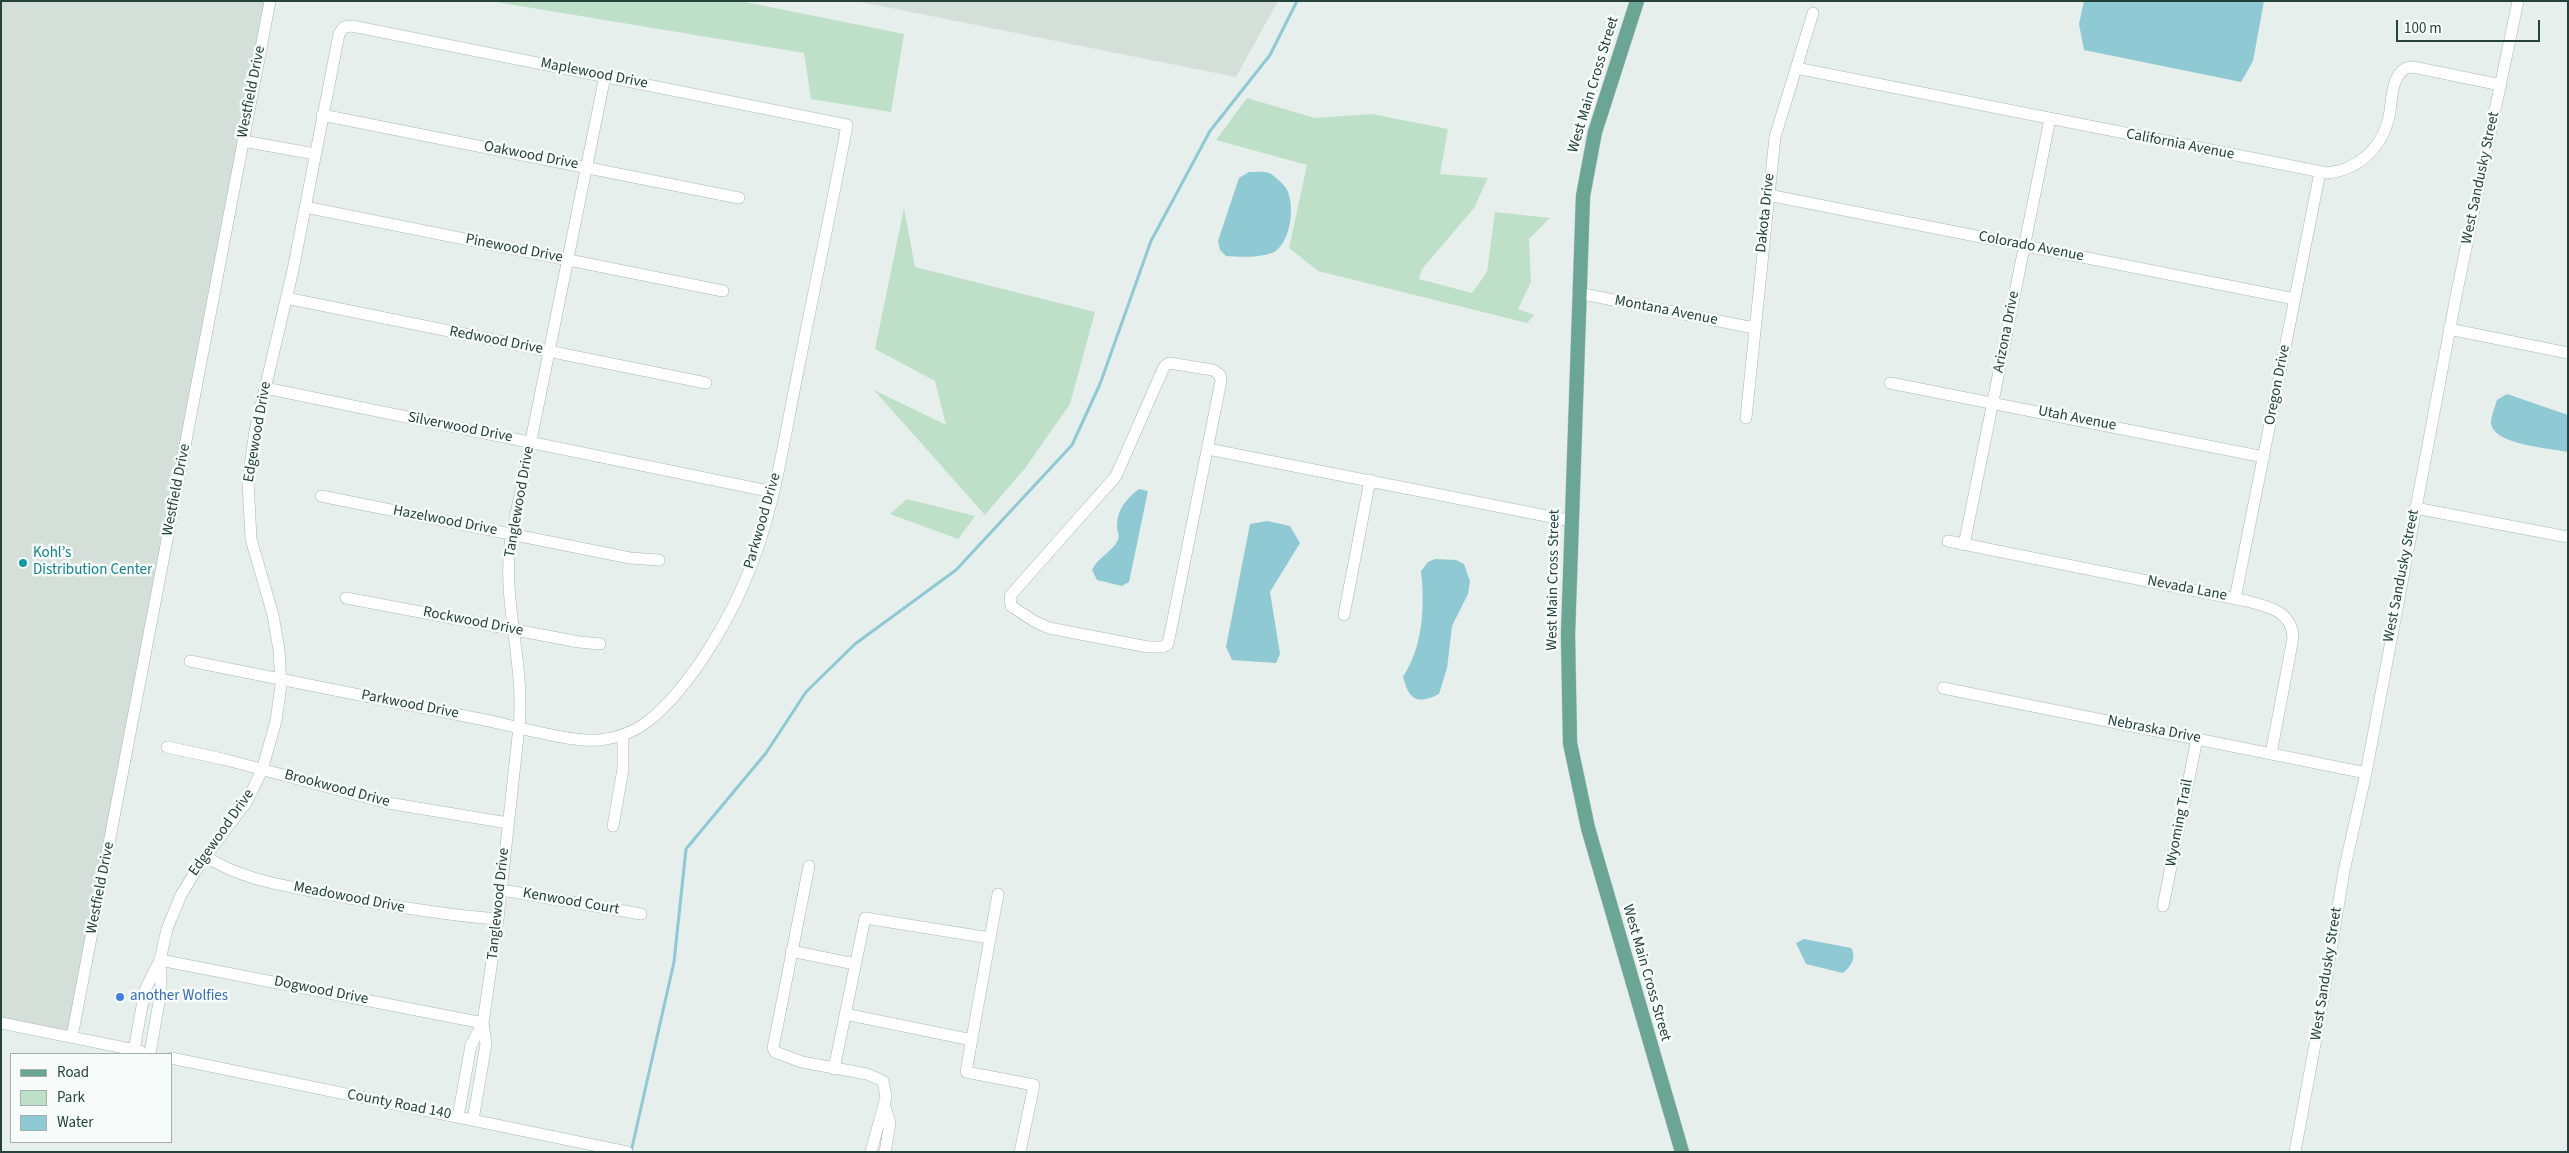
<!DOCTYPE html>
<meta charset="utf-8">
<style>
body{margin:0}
#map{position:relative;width:2569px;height:1153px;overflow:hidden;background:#e6efeb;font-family:"Source Sans 3",sans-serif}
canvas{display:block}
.frame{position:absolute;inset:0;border:2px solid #24423a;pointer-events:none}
.legend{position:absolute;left:10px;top:1053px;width:162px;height:90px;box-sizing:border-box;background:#f7fbf9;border:1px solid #a3b1ad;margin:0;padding:6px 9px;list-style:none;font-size:15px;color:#24423a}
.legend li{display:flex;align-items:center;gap:10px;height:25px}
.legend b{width:25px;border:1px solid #a3b1ad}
.scale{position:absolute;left:2396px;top:20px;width:144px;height:22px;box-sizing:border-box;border:2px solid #24423a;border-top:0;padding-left:6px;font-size:15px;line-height:18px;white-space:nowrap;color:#24423a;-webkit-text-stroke:4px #f7fbf9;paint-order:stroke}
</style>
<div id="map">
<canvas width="2569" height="1153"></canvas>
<div class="frame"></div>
<ul class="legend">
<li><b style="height:6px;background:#6aa596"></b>Road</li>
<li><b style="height:14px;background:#bfe0c8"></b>Park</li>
<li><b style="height:14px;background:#8ec9d4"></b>Water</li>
</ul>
<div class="scale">100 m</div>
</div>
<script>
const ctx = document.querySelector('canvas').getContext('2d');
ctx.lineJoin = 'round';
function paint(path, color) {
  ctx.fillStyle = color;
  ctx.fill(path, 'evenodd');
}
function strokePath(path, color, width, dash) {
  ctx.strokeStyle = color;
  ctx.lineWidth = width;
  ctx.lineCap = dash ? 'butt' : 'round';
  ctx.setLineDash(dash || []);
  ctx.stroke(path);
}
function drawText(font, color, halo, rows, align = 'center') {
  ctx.font = font + ' "Source Sans 3",sans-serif';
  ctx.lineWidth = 5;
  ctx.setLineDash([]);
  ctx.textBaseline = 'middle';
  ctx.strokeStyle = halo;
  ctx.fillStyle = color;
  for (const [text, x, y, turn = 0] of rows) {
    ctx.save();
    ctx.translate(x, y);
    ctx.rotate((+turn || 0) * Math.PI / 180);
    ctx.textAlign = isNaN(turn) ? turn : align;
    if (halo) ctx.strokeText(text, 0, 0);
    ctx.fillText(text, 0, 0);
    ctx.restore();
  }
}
const built = new Path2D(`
 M1,1H272L72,1037L1,1022Z
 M856,1H1278L1236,77Z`);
const green = new Path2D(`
 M490,1H740L904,34L891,112L811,99L804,53Z
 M1247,98L1315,118L1372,114L1448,129L1440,174L1488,178L1474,208L1422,269L1419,279L1472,293L1487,272L1495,212L1550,218L1529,239L1531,282L1518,309L1534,315L1527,323L1318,271L1289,248L1307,165L1216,140Z
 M904,208L915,267L1095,312L1070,404L1026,467L985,515L874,390L946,425L935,381L875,349Z
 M907,499L975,516L958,539L890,514Z`);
const water = new Path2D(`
 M2084,1H2264L2253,61L2241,82L2084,50L2079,24Z
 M1249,172C1255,172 1264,171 1269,173C1273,174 1283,184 1286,188C1296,204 1291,245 1272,253C1258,258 1240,257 1226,256L1220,250L1218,241L1239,178Z
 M2507,394L2568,415V452C2550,448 2493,445 2491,423C2491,416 2495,407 2497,400Z
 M1139,489L1148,491L1129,582L1122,586L1097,580L1092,570C1097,558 1113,551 1118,540C1120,534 1116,530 1117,525C1117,509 1127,498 1139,489Z
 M1267,521L1290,526L1300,543L1270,592L1280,654L1276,663L1232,660L1226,647L1250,524Z
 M1435,559L1456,560L1464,564L1470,581L1468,594L1452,626L1447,668L1439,694C1417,705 1409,700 1403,677C1423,646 1425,607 1421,571L1428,562Z
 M1804,939L1851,948C1857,957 1851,967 1843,973L1806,964L1796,943Z`);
const stream = new Path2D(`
 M631,1152L674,962L686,849L766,753L806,692L855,644L956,570L1072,445L1100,384L1151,241L1210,131L1270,55L1297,1`);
const minor = new Path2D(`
 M1796,68L2327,173C2357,170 2380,150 2388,121C2393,104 2389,78 2406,68L2413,67L2501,85
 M322,115L739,198
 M243,141L315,154
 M1768,195L2295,299
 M305,207L723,291
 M1578,293L1754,328
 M286,298L706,383
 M2449,329L2568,353
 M1169,363L1213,370L1220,375L1221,381L1168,644L1162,647H1148L1049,628L1034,621L1011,606L1010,596L1116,476L1164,367Z
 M1890,383L2264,457
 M265,388L773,492
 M1746,418L1775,137L1813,13
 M1208,449L1572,521
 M321,496L630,558L659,560
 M2415,508L2568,537
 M1948,541L2247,601C2269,607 2292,611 2293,638L2271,754
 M1964,545L2050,119
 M346,598L579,642L600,644
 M2235,599L2320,172
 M1344,615L1370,480
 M190,661C286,680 383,700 480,719C511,725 571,743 600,740C616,738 634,732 647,722C691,688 734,613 753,561C776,500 785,434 798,371C814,289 832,207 847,125L352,26L344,27L339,34L293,270L255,431L248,481L251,539L273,615L279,650L281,685L276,721L262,770L247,801L200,864L181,895L167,929L160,960L483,1023L498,919L519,727C525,665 503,606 510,544L605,76
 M1943,688L2366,773
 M167,747L223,759L388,803L508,823
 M613,826L623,769V735
 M205,856C241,880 286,886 328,894C385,905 441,915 498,919
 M809,866L773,1048L775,1052L802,1062L867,1074L883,1081L886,1097L871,1152
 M502,890L641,914
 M998,894L966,1072L1034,1085L1020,1152
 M2163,906L2197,739
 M791,951L855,964
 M845,1014L972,1040
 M1,1023L140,1051
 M72,1037L270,1
 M134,1050L145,990L160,960L161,991L150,1053
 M171,1058L627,1152
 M834,1069L865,918L990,938
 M884,1104L890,1123L885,1152
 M458,1117L471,1045L483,1023L486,1044L473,1120
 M2295,1152L2320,1017L2344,871L2366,773L2457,291L2518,1`);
const major = new Path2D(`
 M1637,1L1595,132L1583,196L1568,635L1570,743L1588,828L1682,1152`);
const markers = [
 [23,563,5,"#0f9aa8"],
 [120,997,5,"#3f7fe0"]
];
const streetNames = [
 ["Maplewood Drive",594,74,11],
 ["West Main Cross Street",1594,85,-73],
 ["Westfield Drive",252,92,-79],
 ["California Avenue",2180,145,11],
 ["Oakwood Drive",531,156,11],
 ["West Sandusky Street",2481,178,-78],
 ["Dakota Drive",1766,213,-84],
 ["Colorado Avenue",2031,247,11],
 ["Pinewood Drive",514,249,11],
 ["Montana Avenue",1666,311,11],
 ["Arizona Drive",2007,332,-79],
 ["Redwood Drive",496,341,11],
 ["Oregon Drive",2278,385,-79],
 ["Utah Avenue",2077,419,11],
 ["Silverwood Drive",460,428,11],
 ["Edgewood Drive",258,432,-80],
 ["Westfield Drive",177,490,-79],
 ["Tanglewood Drive",520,502,-80],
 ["Hazelwood Drive",445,521,11],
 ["Parkwood Drive",763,521,-74],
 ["West Sandusky Street",2402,576,-79],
 ["West Main Cross Street",1554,580,-89],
 ["Nevada Lane",2187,589,11],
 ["Rockwood Drive",473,622,11],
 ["Parkwood Drive",410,705,11],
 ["Nebraska Drive",2154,730,11],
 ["Brookwood Drive",337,789,15],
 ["Wyoming Trail",2180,823,-79],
 ["Edgewood Drive",222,833,-55],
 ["Westfield Drive",101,888,-79],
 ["Meadowood Drive",349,898,11],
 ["Kenwood Court",571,902,10],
 ["Tanglewood Drive",499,904,-84],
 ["West Main Cross Street",1646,973,74],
 ["West Sandusky Street",2327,974,-81],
 ["Dogwood Drive",321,991,11],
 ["County Road 140",399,1105,11]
];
const cultureNames = [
 ["Kohl’s",33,554],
 ["Distribution Center",33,571]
];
const shopNames = [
 ["another Wolfies",130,997]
];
paint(built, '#d4dfda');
paint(green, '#bfe0c8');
paint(water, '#8ec9d4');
strokePath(stream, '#8ec9d4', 3);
strokePath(minor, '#a8b8b2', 12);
strokePath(major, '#c2cac8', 15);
strokePath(minor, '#fff', 11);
strokePath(major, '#6aa596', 14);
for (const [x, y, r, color] of markers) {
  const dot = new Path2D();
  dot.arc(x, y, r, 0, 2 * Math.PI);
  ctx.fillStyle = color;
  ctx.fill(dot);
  strokePath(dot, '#f7fbf9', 2);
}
drawText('15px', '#24423a', '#f7fbf9', streetNames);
drawText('15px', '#0d838f', '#f7fbf9', cultureNames, 'left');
drawText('15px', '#366cbe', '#f7fbf9', shopNames, 'left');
</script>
